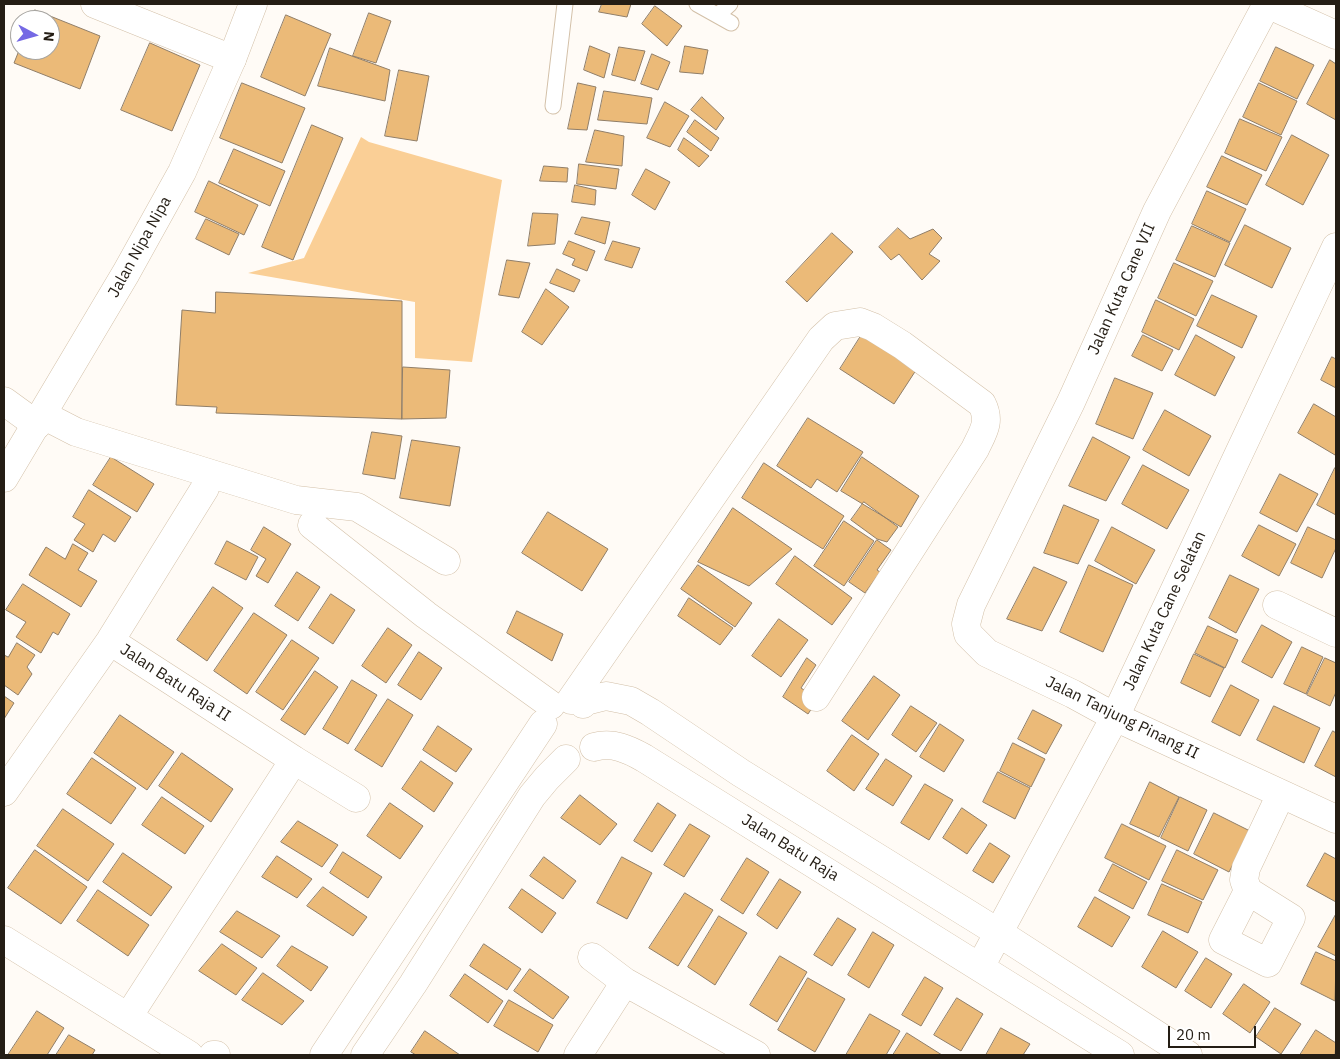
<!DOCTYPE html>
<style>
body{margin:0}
#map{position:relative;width:1340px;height:1059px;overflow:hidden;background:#fffbf6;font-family:"IBM Plex Sans",sans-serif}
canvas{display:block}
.frame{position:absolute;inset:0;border:5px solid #241d14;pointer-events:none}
.north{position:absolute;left:10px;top:10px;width:50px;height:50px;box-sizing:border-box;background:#fff;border:1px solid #a7a5a1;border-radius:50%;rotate:96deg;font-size:14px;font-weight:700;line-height:20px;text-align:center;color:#241d14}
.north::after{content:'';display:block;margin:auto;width:18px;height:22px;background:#7569e4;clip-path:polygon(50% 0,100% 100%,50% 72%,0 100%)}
.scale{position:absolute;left:1168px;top:1026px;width:88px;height:22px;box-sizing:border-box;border:2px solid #241d14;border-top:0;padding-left:6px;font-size:15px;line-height:18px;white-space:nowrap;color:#241d14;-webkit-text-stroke:4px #fff;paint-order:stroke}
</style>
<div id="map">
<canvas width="1340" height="1059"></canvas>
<div class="frame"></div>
<div class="north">N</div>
<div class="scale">20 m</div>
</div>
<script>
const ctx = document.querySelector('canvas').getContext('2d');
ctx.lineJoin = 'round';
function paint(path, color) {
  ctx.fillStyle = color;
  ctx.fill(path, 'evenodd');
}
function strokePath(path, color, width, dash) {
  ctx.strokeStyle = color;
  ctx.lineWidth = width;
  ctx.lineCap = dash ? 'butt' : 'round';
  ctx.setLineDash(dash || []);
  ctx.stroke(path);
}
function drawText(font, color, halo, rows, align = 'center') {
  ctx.font = font + ' "IBM Plex Sans",sans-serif';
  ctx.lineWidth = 5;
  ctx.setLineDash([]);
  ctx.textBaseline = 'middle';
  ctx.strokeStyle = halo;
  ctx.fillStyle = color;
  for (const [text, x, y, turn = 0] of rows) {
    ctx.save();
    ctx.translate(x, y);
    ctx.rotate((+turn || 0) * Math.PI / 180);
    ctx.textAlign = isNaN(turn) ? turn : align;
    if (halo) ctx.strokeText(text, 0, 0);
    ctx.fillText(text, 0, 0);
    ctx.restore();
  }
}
const green = new Path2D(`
 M361,137L369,142L502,180L472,362L415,358V302L248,273L304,258Z`);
const building = new Path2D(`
 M602,4H631L627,17L599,12Z
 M655,6L682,26L667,46L642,24Z
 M35,10L100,36L80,89L14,63L20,48V50H50V20H31Z
 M369,13L391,21L376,63L353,56Z
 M286,15L331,34L305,96L261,77Z
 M150,43L200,65L172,131L121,110Z
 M590,46L610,54L604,78L584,70Z
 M685,46L708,50L703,74L680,72Z
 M619,47L645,51L635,81L612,75Z
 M1276,47L1314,65L1297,99L1260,81Z
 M330,48L390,70L385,101L318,86Z
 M652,54L670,62L658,90L641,84Z
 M1330,60L1336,64V120L1307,104Z
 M399,70L429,76L417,141L385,136Z
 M242,83L305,108L282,163L220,138Z
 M578,83L596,87L587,130L568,129Z
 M1259,83L1297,101L1281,135L1243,117Z
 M604,91L652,98L647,124L598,120Z
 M702,97L724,118L716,130L691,110Z
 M665,102L689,116L670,147L647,138Z
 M1240,119L1282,137L1266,171L1225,153Z
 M695,120L719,138L711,151L687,132Z
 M312,125L343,138L293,260L262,247Z
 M595,130L624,136L622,166L586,162Z
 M1292,135L1329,155L1303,205L1266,185Z
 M684,138L709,156L699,167L678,150Z
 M234,149L285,171L270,206L219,183Z
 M1222,156L1262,175L1247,205L1207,187Z
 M579,164L619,169L616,189L577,184Z
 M544,166L568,168L567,182L540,181Z
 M646,169L670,182L655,210L632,195Z
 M209,181L258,205L244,235L195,212Z
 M575,185L596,190L595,205L572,202Z
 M1207,191L1246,209L1230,242L1192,224Z
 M533,213L558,214L555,244L528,246Z
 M582,217L610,222L605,244L575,234Z
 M206,219L239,234L229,255L196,239Z
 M1245,225L1291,248L1272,288L1225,265Z
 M1192,226L1230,243L1215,277L1176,260Z
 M898,228L910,239L933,229L942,238L929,254L940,261L922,280L899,254L891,260L879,247Z
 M832,233L853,252L807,302L786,282Z
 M569,241L595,251L587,271L572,265L575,259L563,254Z
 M613,241L640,248L632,268L605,260Z
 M507,260L530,263L519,298L499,295Z
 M1174,263L1213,281L1196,316L1158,298Z
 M557,269L580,280L574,292L550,283Z
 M546,289L569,307L542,345L522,332Z
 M216,292L402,301V419L216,413L217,407L176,405L182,310L215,313Z
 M1212,295L1257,316L1242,348L1197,326Z
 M1156,300L1194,319L1179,350L1142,332Z
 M866,328L920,364L894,404L840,369Z
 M1143,335L1173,350L1162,371L1132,356Z
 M1196,335L1235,357L1215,396L1175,375Z
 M1332,357L1336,359V388L1321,380Z
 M403,367L450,370L446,418L402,419Z
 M1115,378L1153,393L1133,439L1096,424Z
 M1314,404L1336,417V452L1335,455L1298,433Z
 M1165,410L1211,436L1189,476L1143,450Z
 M808,418L863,452L837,492L817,479L811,488L777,466Z
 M372,432L402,436L395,479L363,474Z
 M1093,437L1130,457L1106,501L1069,486Z
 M412,440L460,447L450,506L400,498Z
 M111,457L154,484L137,512L93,485Z
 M862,457L919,496L901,527L841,491Z
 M764,463L844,516L823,549L742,498Z
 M1143,465L1189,490L1167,529L1122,504Z
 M1335,468L1336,469V515L1317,505Z
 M1280,474L1318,494L1297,532L1260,513Z
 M89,490L131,517L115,542L103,534L93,552L74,540L85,524L73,517Z
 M864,502L898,527L887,542L877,539L851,520Z
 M1064,505L1099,520L1078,564L1044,553Z
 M733,508L792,549L749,586L698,562Z
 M548,512L608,549L582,591L522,553Z
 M844,521L874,541L844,586L814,566Z
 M1259,525L1296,544L1279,576L1242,556Z
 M264,527L291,544L268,583L256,576L266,559L251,550Z
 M1112,527L1155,550L1136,584L1095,561Z
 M1308,527L1336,540V548L1322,578L1291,563Z
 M877,540L891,550L877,570L880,572L865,593L849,582Z
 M227,541L258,557L246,580L215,564Z
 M73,544L88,553L78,570L97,581L81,607L29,575L46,547L65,559Z
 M795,556L852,598L832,625L776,584Z
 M698,565L752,603L735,627L681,589Z
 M1089,565L1133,585L1103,652L1060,632Z
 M1034,567L1067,582L1042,631L1007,619Z
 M297,572L320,587L298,621L275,606Z
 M1230,575L1259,589L1236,633L1209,618Z
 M23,584L70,614L58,635L53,632L41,653L16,637L26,622L6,610Z
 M213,587L243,608L207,661L177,640Z
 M331,594L355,610L333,644L309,628Z
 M689,598L733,628L720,645L678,616Z
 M517,611L563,634L552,661L507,633Z
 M254,613L287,635L247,694L214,671Z
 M779,619L808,640L781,677L752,656Z
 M1262,625L1292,642L1272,678L1242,662Z
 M1208,626L1238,640L1225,668L1195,653Z
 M388,628L412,645L386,683L362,666Z
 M292,640L319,658L283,710L256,692Z
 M17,643L35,655L27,667L32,674L18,695L4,685V655L8,657Z
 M1302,647L1323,657L1306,694L1284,684Z
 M419,652L442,668L421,700L398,685Z
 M1194,654L1224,668L1210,697L1181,683Z
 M807,658L816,665L801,688L818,699L808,714L783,697Z
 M1325,658L1336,663V692L1330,706L1307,695Z
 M315,671L338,687L305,735L281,720Z
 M874,676L900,695L868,740L842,721Z
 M352,680L377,695L348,744L323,729Z
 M1231,685L1259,700L1240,736L1212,722Z
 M4,696L14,703L4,719Z
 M388,699L413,715L382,767L355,750Z
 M911,706L937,723L916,752L892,735Z
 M1274,706L1320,728L1304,763L1257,740Z
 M1033,710L1062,725L1046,754L1018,739Z
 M120,715L174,752L147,790L94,753Z
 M940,724L964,740L944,772L920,757Z
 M438,726L472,749L456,772L423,750Z
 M1333,731L1336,733V777L1315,766Z
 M852,735L879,754L854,791L827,771Z
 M1013,743L1045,759L1031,787L1000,771Z
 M182,753L233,789L211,822L159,786Z
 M92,758L136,788L111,824L67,794Z
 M886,759L912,776L893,806L866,789Z
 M421,761L453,783L434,812L402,789Z
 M998,772L1030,788L1015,819L983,802Z
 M1150,782L1179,797L1159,837L1130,824Z
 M925,784L953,800L929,840L901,823Z
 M580,795L617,824L600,845L561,818Z
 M162,797L204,826L185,854L142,825Z
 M1180,797L1207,810L1188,851L1161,838Z
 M390,803L423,826L400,859L367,836Z
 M658,803L676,815L652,852L634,841Z
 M962,808L987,825L967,854L943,838Z
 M63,809L114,844L88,881L37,846Z
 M1214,813L1250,831L1229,872L1194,854Z
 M298,821L338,845L322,867L281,842Z
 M690,824L710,836L684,877L664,865Z
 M1122,824L1166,846L1149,880L1105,858Z
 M990,843L1010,856L993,883L973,871Z
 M35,850L87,887L61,924L8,888Z
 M1177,850L1218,870L1203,900L1162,881Z
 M343,852L382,877L368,898L330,873Z
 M123,853L172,887L151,916L103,882Z
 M1325,853L1336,859V902L1307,886Z
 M277,856L312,879L297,898L262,877Z
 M544,857L576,881L563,899L530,876Z
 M622,857L652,873L627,919L597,903Z
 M747,858L769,872L743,914L721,900Z
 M1113,864L1147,882L1133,909L1099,891Z
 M780,879L801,892L777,929L757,915Z
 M1162,884L1202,902L1188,933L1148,915Z
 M323,887L367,917L353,936L307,906Z
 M522,889L556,913L542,933L509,908Z
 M98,890L149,925L128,956L77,921Z
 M685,893L713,910L678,966L649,948Z
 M1095,897L1130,917L1112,947L1078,927Z
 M237,911L280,936L262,958L220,932Z
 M1336,914V956L1318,947Z
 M719,916L747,933L715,985L688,967Z
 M838,918L856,929L832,966L814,955Z
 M1163,931L1198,952L1176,988L1142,967Z
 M873,932L894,945L869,988L848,975Z
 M222,944L257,968L236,995L199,971Z
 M484,944L521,969L507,990L470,966Z
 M292,946L328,967L311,991L277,966Z
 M1316,952L1336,961L1335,1001L1301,984Z
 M780,956L807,972L777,1022L750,1005Z
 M1206,958L1232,974L1211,1008L1185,991Z
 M530,969L569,997L553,1019L514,991Z
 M263,973L304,1001L282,1025L242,1000Z
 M465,974L503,1001L488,1023L450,996Z
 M925,977L943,988L921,1026L902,1015Z
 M808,978L845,999L815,1052L778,1030Z
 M1244,984L1270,1002L1250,1033L1223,1014Z
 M957,998L983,1014L961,1051L934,1035Z
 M509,1000L553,1025L538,1052L494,1026Z
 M1275,1008L1301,1024L1281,1054L1256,1037Z
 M37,1011L64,1028L47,1055H8Z
 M870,1014L900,1031L886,1055H846Z
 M1001,1028L1030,1044L1023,1055H986Z
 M1316,1030L1336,1043L1335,1055H1300Z
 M425,1031L460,1055H416L411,1052Z
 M907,1033L942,1055H893Z
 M69,1035L95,1050L92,1055H56Z`);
const service = new Path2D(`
 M697,4L731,23
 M718,15L730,4
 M553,106L565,4`);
const minor = new Path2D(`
 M95,4L232,59
 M1336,35L1267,4L1157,211L1071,402L971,605L966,624L968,634L987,653L1073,694L1115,717L1336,819
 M4,401L37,425
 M43,415L76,432L296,500L357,507L446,561
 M312,525L426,615L551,705
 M1277,605L1336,633
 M110,641L294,760L356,798
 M571,700L821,339L835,326L860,322L873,327L902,345L982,404C991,422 983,432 975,449L816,697
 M583,704L586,701L606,696L631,701L650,712L741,773L999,933L1188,1055
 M594,747C613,742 628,749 644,758L1120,1055
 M4,792L110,641L205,488
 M1248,891L1223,940L1268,963L1291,918L1248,891L1244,880L1246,868L1281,794
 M4,940L189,1055
 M592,957L625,982L756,1055
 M980,967L1115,717L1336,247
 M128,1017L294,760
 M213,1055H216
 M324,1055L543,724
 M365,1055L413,984L532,796L547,778L566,759
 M578,1055L625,982`);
const tertiary = new Path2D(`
 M4,478L126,273L182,172L232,59L253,4`);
const streetNames = [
 ["Jalan Nipa Nipa",140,247,-61],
 ["Jalan Kuta Cane VII",1122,289,-66],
 ["Jalan Kuta Cane Selatan",1165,611,-65],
 ["Jalan Batu Raja II",175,683,33],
 ["Jalan Tanjung Pinang II",1122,718,26],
 ["Jalan Batu Raja",790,848,32]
];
paint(green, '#facf96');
paint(building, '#ebba78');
strokePath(building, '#907e68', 1);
strokePath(service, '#d3c0a8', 17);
strokePath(minor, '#d3c0a8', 29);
strokePath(tertiary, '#d3c0a8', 29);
strokePath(service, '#fff', 15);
strokePath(minor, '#fff', 28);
strokePath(tertiary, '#fff', 28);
drawText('16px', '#241d14', '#fff', streetNames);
</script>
